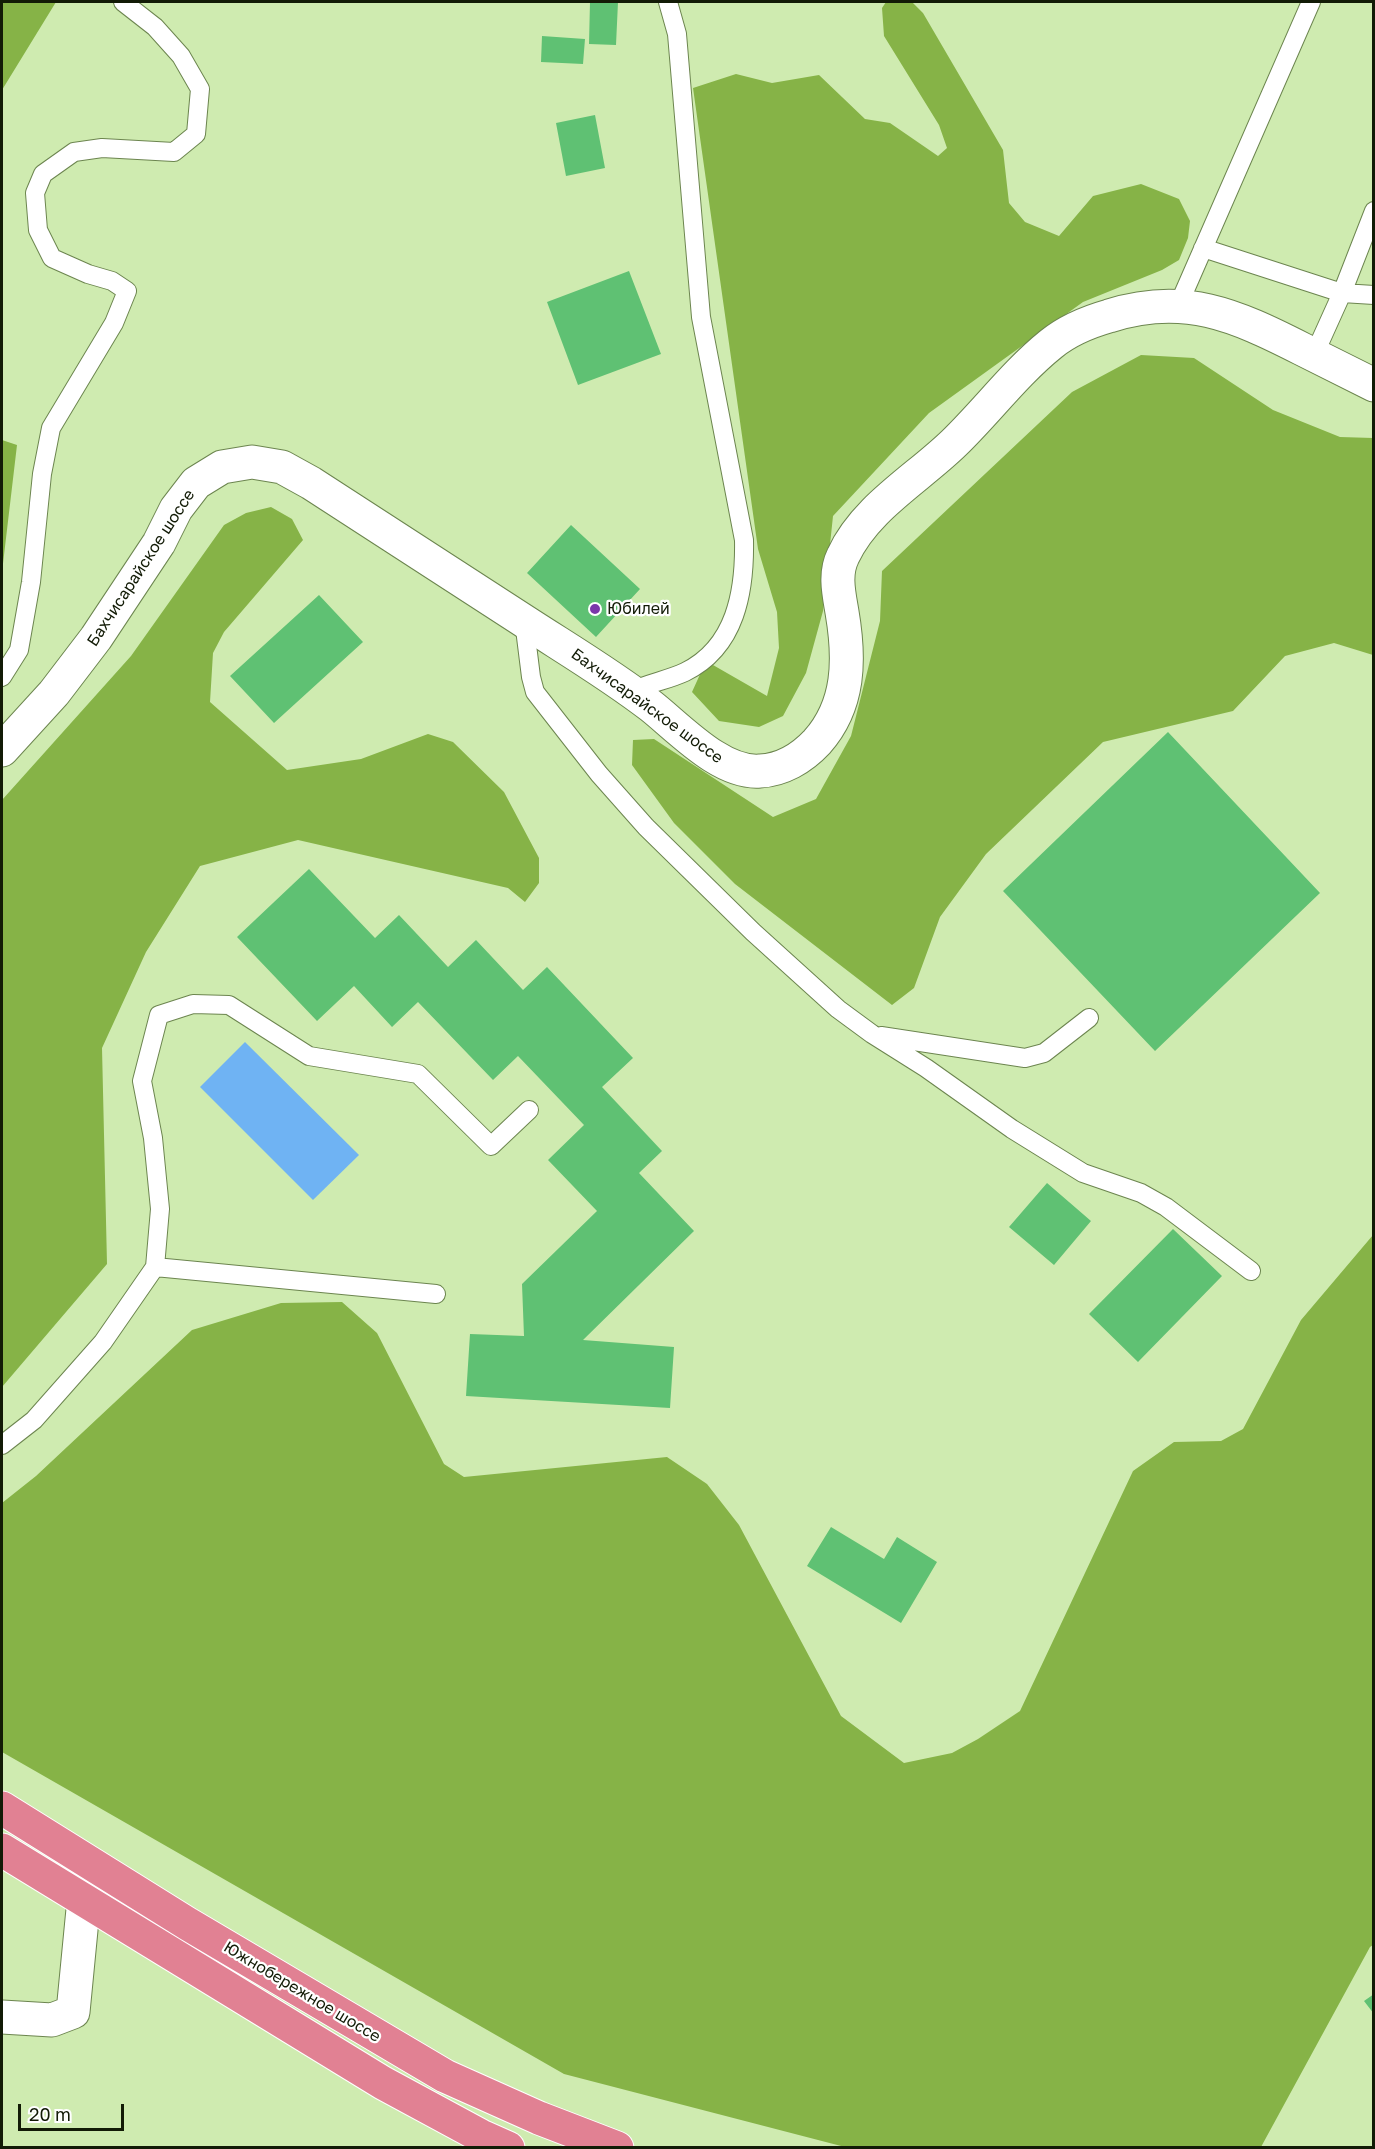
<!DOCTYPE html>
<meta charset="utf-8">
<style>
body{margin:0}
#map{position:relative;width:1375px;height:2149px;overflow:hidden;background:#cfebb0;font-family:"Golos Text",sans-serif}
canvas{display:block}
.frame{position:absolute;inset:0;border:3px solid #121b06;pointer-events:none}
.scale{position:absolute;left:18px;top:2104px;width:106px;height:27px;box-sizing:border-box;border:3px solid #121b06;border-top:0;padding-left:8px;font-size:18px;line-height:21px;white-space:nowrap;color:#121b06;-webkit-text-stroke:4px #fff;paint-order:stroke}
</style>
<div id="map">
<canvas width="1375" height="2149"></canvas>
<div class="frame"></div>
<div class="scale">20 m</div>
</div>
<script>
const ctx = document.querySelector('canvas').getContext('2d');
ctx.lineJoin = 'round';
function paint(path, color) {
  ctx.fillStyle = color;
  ctx.fill(path, 'evenodd');
}
function strokePath(path, color, width, dash) {
  ctx.strokeStyle = color;
  ctx.lineWidth = width;
  ctx.lineCap = dash ? 'butt' : 'round';
  ctx.setLineDash(dash || []);
  ctx.stroke(path);
}
function drawText(font, color, halo, rows, align = 'center') {
  ctx.font = font + ' "Golos Text",sans-serif';
  ctx.lineWidth = 4.5;
  ctx.setLineDash([]);
  ctx.textBaseline = 'middle';
  ctx.strokeStyle = halo;
  ctx.fillStyle = color;
  for (const [text, x, y, turn = 0] of rows) {
    ctx.save();
    ctx.translate(x, y);
    ctx.rotate((+turn || 0) * Math.PI / 180);
    ctx.textAlign = isNaN(turn) ? turn : align;
    if (halo) ctx.strokeText(text, 0, 0);
    ctx.fillText(text, 0, 0);
    ctx.restore();
  }
}
const forest = new Path2D(`
 M2,2H56L2,90Z
 M886,2H912L923,13L1003,150L1009,203L1025,222L1059,236L1093,196L1141,184L1179,199L1190,221L1188,238L1179,260L1162,270L1083,302L929,413L833,516L823,611L806,673L783,716L759,727L719,721L692,692L702,670L713,665L767,696L779,648L777,612L758,549L693,88L736,74L772,83L819,75L865,119L890,123L938,156L947,148L939,125L884,36L882,8Z
 M1141,355L1194,358L1273,410L1340,437L1373,438V655L1334,643L1285,656L1233,711L1103,742L986,854L940,917L914,988L892,1005L735,884L674,823L632,765L633,740L654,739L773,817L816,799L851,736L880,621L882,571L1072,392Z
 M2,440L17,445L2,572Z
 M271,507L292,519L303,540L224,632L213,653L210,702L287,770L361,759L428,734L453,742L504,792L539,858V883L525,902L508,888L298,840L200,866L146,952L102,1048L107,1264L2,1387V800L131,656L224,525L246,513Z
 M1373,1235V1945L1370,1947L1261,2147H845L564,2074L2,1752V1503L36,1476L192,1330L281,1303L342,1302L377,1333L444,1464L464,1477L667,1457L707,1484L739,1525L841,1716L904,1763L952,1753L978,1739L1020,1711L1133,1471L1174,1442L1221,1441L1243,1429L1301,1320Z`);
const water = new Path2D(`
 M245,1042L359,1155L313,1200L200,1087Z`);
const building = new Path2D(`
 M590,2H618L616,45L589,44Z
 M542,36L585,39L583,64L541,62Z
 M595,115L605,168L566,176L556,123Z
 M629,271L661,354L578,385L547,302Z
 M571,525L640,589L596,637L527,573Z
 M319,595L363,642L274,723L230,676Z
 M1168,732L1320,893L1155,1051L1003,891Z
 M309,869L375,938L399,915L448,967L476,940L523,990L547,967L633,1058L602,1087L662,1151L639,1173L694,1231L583,1340L674,1347L670,1408L466,1396L470,1334L524,1336L522,1284L597,1211L548,1160L584,1125L518,1056L493,1080L418,1002L392,1027L354,986L317,1021L237,937Z
 M1047,1183L1091,1221L1054,1265L1009,1227Z
 M1173,1229L1222,1276L1138,1362L1089,1314Z
 M831,1527L884,1559L897,1537L937,1562L901,1623L807,1566Z
 M1374,1994V2014L1364,2001Z`);
const lane = new Path2D(`
 M1203,248L1342,293L1374,211
 M1178,306L1311,2
 M1314,355L1342,293L1374,295
 M524,621L531,677L535,692L599,774L646,827L753,932L838,1009L872,1034L926,1068L1012,1129L1083,1173L1141,1193L1166,1207L1251,1271
 M2,677L19,650L31,582L42,474L51,428L114,323L127,291L112,281L88,274L52,258L38,230L35,193L43,174L74,152L102,148L174,152L196,134L200,89L181,56L155,27L123,2
 M632,691C649,683 668,680 685,672C736,647 745,591 744,540L701,317L677,34L668,2
 M881,1036L1025,1058L1044,1053L1089,1018
 M155,1267L436,1294
 M2,1445L34,1420L103,1342L155,1267L160,1209L153,1138L142,1081L159,1015L193,1004L229,1005L309,1056L418,1074L491,1146L529,1110`);
const street = new Path2D(`
 M2,2017L52,2020L73,2012L84,1899`);
const secondary = new Path2D(`
 M2,750L54,693L96,638L159,543L176,509L196,483L222,467L252,462L282,467L311,483C382,529 453,575 524,621C567,649 611,675 651,706C680,729 721,774 760,771C782,770 802,758 817,742C850,705 850,659 842,612C839,594 834,574 843,556C865,508 917,479 954,443C987,411 1015,373 1051,344C1067,331 1088,322 1109,316C1184,292 1235,315 1302,349C1326,361 1350,373 1374,385`);
const highway = new Path2D(`
 M2,1808L188,1924L445,2076L539,2118L617,2148
 M2,1850L383,2083L481,2136L508,2148`);
const markers = [
 [595,609,6,"#7b36aa"]
];
const streetNames = [
 ["Бахчисарайское шоссе",141,568,-57],
 ["Бахчисарайское шоссе",647,706,36],
 ["Южнобережное шоссе",302,1992,31]
];
const poiNames = [
 ["Юбилей",607,609]
];
paint(forest, '#86b347');
paint(water, '#6fb3f3');
paint(building, '#5fc173');
strokePath(lane, '#6c854f', 20);
strokePath(street, '#6c854f', 35);
strokePath(secondary, '#6c854f', 35);
strokePath(highway, '#fff', 35);
strokePath(lane, '#fff', 18);
strokePath(street, '#fff', 33);
strokePath(secondary, '#fff', 33);
strokePath(highway, '#e18193', 33);
for (const [x, y, r, color] of markers) {
  const dot = new Path2D();
  dot.arc(x, y, r, 0, 2 * Math.PI);
  ctx.fillStyle = color;
  ctx.fill(dot);
  strokePath(dot, '#fff', 2);
}
drawText('16px', '#121b06', '#fff', streetNames);
drawText('16px', '#121b06', '#fff', poiNames, 'left');
</script>
